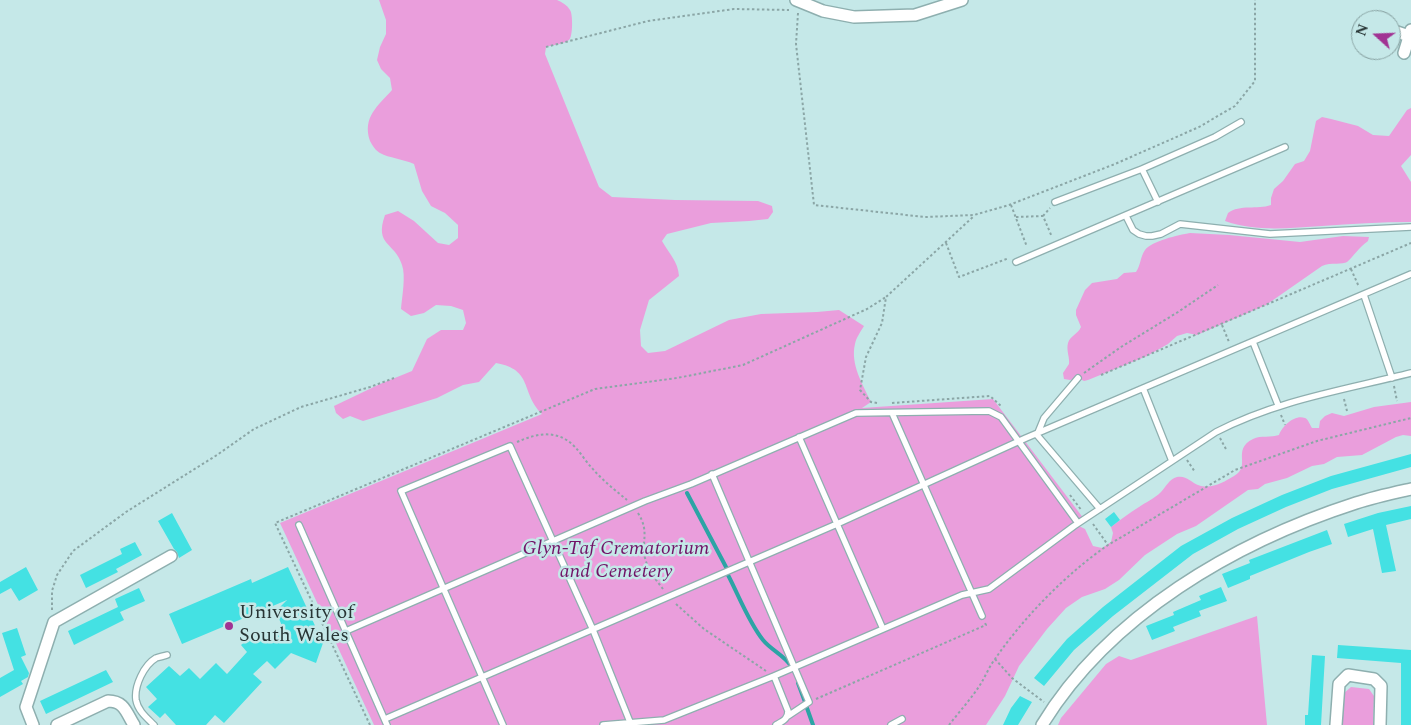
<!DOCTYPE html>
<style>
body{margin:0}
#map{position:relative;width:1411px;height:725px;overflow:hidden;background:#c5e8e8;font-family:Spectral,serif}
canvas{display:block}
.north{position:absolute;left:1351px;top:10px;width:50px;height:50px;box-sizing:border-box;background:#c5e8e8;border:1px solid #86a0a0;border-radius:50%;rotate:290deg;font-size:14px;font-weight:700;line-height:20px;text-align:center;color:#283535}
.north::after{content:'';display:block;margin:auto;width:18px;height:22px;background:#a13393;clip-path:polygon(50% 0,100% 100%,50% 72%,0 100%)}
</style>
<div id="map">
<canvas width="1411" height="725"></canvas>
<div class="north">N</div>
</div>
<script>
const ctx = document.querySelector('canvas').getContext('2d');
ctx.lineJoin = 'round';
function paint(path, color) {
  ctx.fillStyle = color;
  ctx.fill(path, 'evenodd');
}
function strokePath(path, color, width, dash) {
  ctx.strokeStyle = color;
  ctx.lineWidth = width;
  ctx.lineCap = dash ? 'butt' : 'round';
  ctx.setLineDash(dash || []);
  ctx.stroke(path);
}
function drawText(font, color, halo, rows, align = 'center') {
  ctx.font = font + ' Spectral,serif';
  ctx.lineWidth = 5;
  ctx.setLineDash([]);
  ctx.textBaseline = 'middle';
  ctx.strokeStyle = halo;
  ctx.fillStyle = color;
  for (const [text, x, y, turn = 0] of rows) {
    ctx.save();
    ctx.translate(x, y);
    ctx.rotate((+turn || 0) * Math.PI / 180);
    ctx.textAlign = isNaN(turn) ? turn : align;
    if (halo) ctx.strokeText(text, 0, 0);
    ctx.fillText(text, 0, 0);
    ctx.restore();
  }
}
const green = new Path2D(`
 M379,0H557C562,2 567,5 570,10C573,14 573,37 569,40C564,44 552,45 546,47L545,54L599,187L612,197L675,200L758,201L772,206L773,212L768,219L749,221L711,223L667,234L662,241C669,254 678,261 679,276L649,300L640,330L641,346L648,353L665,351L729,320L761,314L817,312L839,310L864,326C861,331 856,338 855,344C850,364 863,385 871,402L862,408L993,399L1084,519L1079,526L1085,529L1093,546L1102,548L1111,542L1113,533L1111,527C1120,520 1129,513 1139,507C1146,502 1154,499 1161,492C1166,487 1169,479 1177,477C1186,475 1191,482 1198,485C1211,490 1224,482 1234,476C1252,466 1231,450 1253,439C1261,435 1271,438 1279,435C1282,426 1295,414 1305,418C1308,419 1310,425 1312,428H1319L1320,421L1325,416L1332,413L1344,416L1374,407L1411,402V436L1403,435L1396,437L1362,455L1337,457L1324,464L1312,466L1287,478L1265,484L1258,489L1248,490L1196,526L1177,534L1145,555L1119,580L1105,589L1082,597L1066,608L1047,629L1019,666L1005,696L986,725H374L280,523L542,414C520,392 534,370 496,363L479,382L463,385L437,398L363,421L350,416L343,419L336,413L334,406L380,384L412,371L427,339L441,330H463L466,323L463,310L451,306L436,305L424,313L411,316L401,309C402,297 406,276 402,265C395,242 374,246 385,215L398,211L414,221L438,243L449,245L458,238V225L445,213L431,206L422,191L414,164C403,159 389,158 380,153C376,151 372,145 370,141C362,117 378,106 392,90L390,78L381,69L377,60L380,47L386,34V20Z
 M1411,108V155L1401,166L1411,182V222C1381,222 1351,224 1322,226C1290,228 1255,232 1225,221L1228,213C1240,204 1257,210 1271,205V198L1274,189L1283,181L1295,164L1304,161L1310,151L1316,121L1322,117L1331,119L1358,126L1373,135L1389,136L1407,110Z
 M1190,233L1229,235L1300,242L1343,236L1369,237L1368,241C1358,248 1354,256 1347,262C1343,265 1331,262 1322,266L1266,305L1197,335L1187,333L1177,336L1168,344L1147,356L1088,380L1084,381L1078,378L1070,380L1064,379L1063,373L1069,364C1070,358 1066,350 1068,343C1070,336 1078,334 1081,327L1076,315V310L1085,290L1092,283L1117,279L1124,273L1136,272C1141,265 1140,257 1145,250C1152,241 1178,235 1190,233Z
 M1257,616L1267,725H1058L1061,718L1106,664L1119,656L1131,660Z
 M1351,687L1369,689L1374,696L1373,725H1341L1343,694Z`);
const stream = new Path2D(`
 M687,493L726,567
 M728,575C738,594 749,623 763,640C771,650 784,655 791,666
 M798,683L805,702
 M807,708L813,725`);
const building = new Path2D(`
 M1411,454V467L1332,489L1286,507L1238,529L1193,554L1113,616L1074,650L1044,686L1034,678L1067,639L1103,607L1181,546L1232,518L1282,495L1331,476Z
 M1411,506V519L1386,525L1396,571L1382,573L1373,529L1348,537L1344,524L1378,513Z
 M1114,512L1120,520L1111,527L1105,519Z
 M172,513L192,550L179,558L177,552L174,549L158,521Z
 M1327,530L1332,544L1309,552L1250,576V579L1228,588L1222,574L1250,563L1249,560Z
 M135,542L142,555L116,569L118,572L86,588L80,575L122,554L120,549Z
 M26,567L38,590L19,601L11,588L0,594V582Z
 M288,567L323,643L316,663L291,653L275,669L267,661L253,674L262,682L224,723L215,715L206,725H176L165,713L160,718L148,707L157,699L146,687L169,666L180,676L189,668L200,679L216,663L227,674L247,652L241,645L256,631L268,642L274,635L284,631L276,611L287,600L182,644L169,614L251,579L252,583Z
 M1221,587L1227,601L1199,611L1201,616L1173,627L1175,631L1152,640L1146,626L1174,615L1173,612L1201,600L1199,596Z
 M139,588L145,601L120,612L124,620L74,645L68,631L118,607L115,599Z
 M17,628L26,655L21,657L29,673L28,677L21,681L23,684L0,697V678L14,670L2,633Z
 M1338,645L1411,650V725H1401V663L1337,658Z
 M1312,655L1325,656L1321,725H1305V715H1308Z
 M106,670L113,682L46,714L40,701Z
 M1020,696L1032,702L1018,725H1003L1011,708Z`);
const path = new Path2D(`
 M798,13L796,44L814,205L925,217L974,215L1009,205L1115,164L1199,127L1235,106L1255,81V0
 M546,47L648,21L734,9L789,10
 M1011,205L1027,247
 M1043,216L1050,208
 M1016,217L1043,216L1052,237
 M946,243L959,277L1009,258
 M1351,269L1359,287
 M1222,325L1229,342
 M1084,373L1121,347L1178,312L1218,285
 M1101,375L1411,243
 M1394,386L1397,401
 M1344,399L1347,411
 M877,403L871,402L860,390L866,357L882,323L886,297L974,216
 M892,403L990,396L1001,406
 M1281,415L1285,425
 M1220,438L1227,451
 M517,442C537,433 558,429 575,447C581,453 586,462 592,468C602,480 615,490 627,500
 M1187,460L1195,472
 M1070,495L1082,511
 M638,513C650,532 641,541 645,558C648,570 656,580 663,589
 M1093,524L1108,545
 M676,604L704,629L766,671
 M52,610V591L57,575L73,551L126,512L217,455L254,429L301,407L370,387L394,378
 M995,659L1012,678L1044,702
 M816,699L986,625L985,623
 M370,725L275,523L595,389L677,378L743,365L867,309L886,297
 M949,725C959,712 971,699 980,685C985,677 989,667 995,659C1024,617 1066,574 1108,545L1235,470L1317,441L1411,418`);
const service = new Path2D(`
 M1142,169L1158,202
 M1055,202L1142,169L1215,137L1241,122
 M1126,216L1133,230L1139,234L1146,236H1152L1161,234L1180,224L1270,234L1411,227
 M1016,262L1285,147
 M1364,295L1392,378
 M1253,342L1278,405
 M1143,388L1172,461
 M892,413L982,616
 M1037,435L1100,509
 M1037,435L1044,418L1078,378
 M799,437L883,629
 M712,474L809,702L788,716
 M299,525L387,725
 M346,631L645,501L691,484L856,413L989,411L1001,417L1078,523
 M774,676L962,595L989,589L1074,526L1216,432C1278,400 1344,390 1411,373
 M385,719L837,524L1026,438L1411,274
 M154,725C147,718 138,711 136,700C134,686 144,665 156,658C159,657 164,656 167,655
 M503,725L401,491L510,446L593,630L630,722
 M603,725L664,720L774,676L788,711C788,719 783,721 776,725
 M891,725L902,719`);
const minor = new Path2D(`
 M796,0L823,11L854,17L915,15L962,0
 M1391,30L1409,36
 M1404,53L1411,30
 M33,725L26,707L54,622L171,556
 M57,725L108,701C124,701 126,712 134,725
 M1042,725C1109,615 1235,542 1356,503C1374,497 1393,493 1411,489
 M1336,725L1339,684L1348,675L1374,679L1381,686L1380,725`);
const markers = [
 [229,626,5,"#a13393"]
];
const parkNames = [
 ["Glyn-Taf Crematorium",616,550],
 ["and Cemetery",616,573]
];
const poiNames = [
 ["University of",239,614],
 ["South Wales",239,637]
];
paint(green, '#ea9edc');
strokePath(stream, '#2ca4a5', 4);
paint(building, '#44e1e3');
strokePath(service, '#8eafaf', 8);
strokePath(minor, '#8eafaf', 14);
strokePath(path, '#8ba6a6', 2, [2.5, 2.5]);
strokePath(service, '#fff', 5.5);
strokePath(minor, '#fff', 11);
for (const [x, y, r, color] of markers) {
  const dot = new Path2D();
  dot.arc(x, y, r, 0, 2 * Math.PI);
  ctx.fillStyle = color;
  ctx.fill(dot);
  strokePath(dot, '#c5e8e8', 2);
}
drawText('italic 20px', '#711367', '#c5e8e8', parkNames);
drawText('20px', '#283535', '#c5e8e8', poiNames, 'left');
</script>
